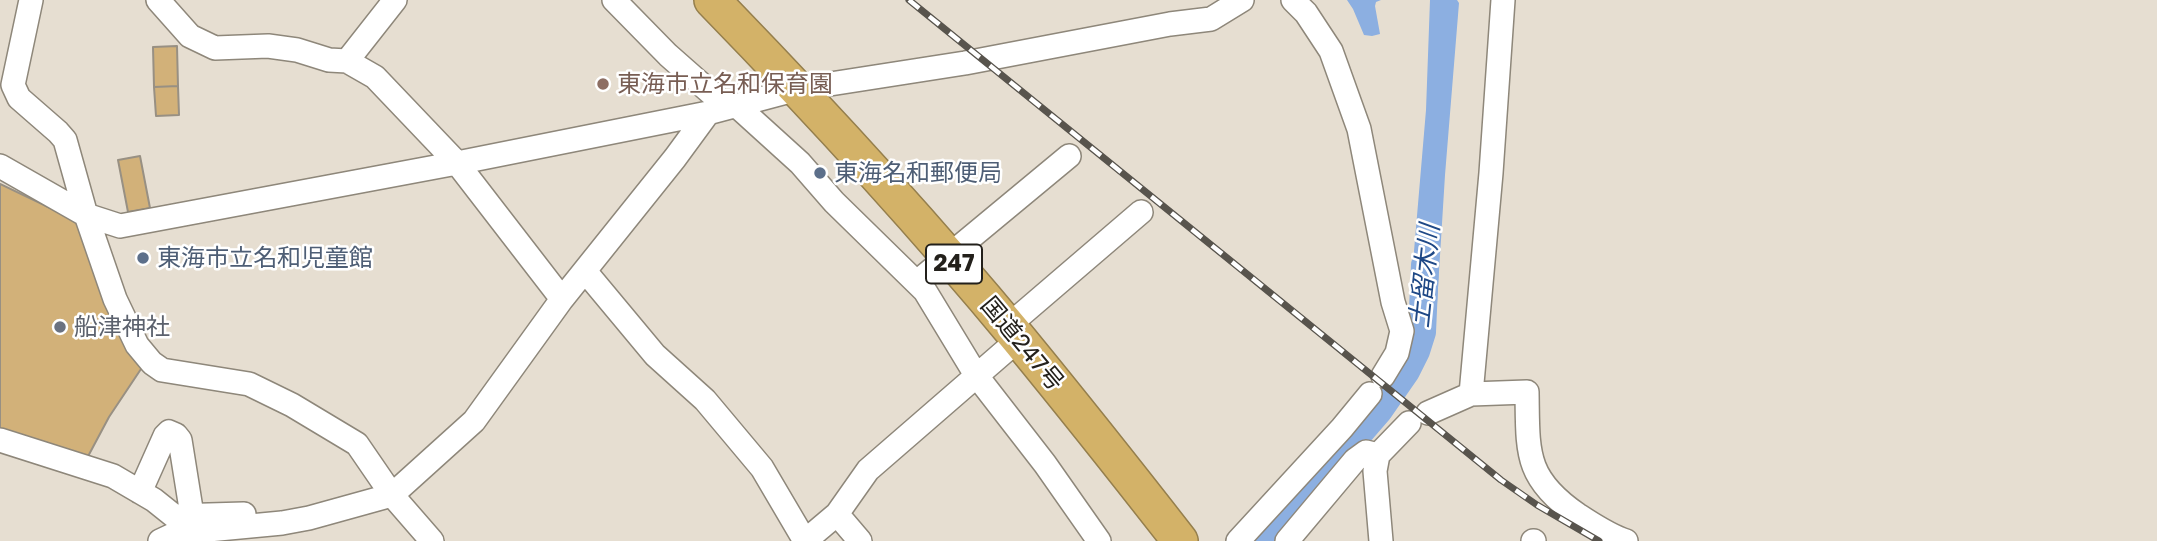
<!DOCTYPE html>
<meta charset="utf-8">
<style>
body{margin:0}
canvas{display:block;background:#e6ded1}
</style>
<canvas width="2157" height="541"></canvas>
<script>
const ctx = document.querySelector('canvas').getContext('2d');
ctx.lineJoin = 'round';
function paint(path, color) {
  ctx.fillStyle = color;
  ctx.fill(path, 'evenodd');
}
function strokePath(path, color, width, dash) {
  ctx.strokeStyle = color;
  ctx.lineWidth = width;
  ctx.lineCap = dash ? 'butt' : 'round';
  ctx.setLineDash(dash || []);
  ctx.stroke(path);
}
function drawText(font, color, halo, rows, align = 'center') {
  ctx.font = font + ' "Golos Text","Noto Sans JP",sans-serif';
  ctx.lineWidth = 5;
  ctx.setLineDash([]);
  ctx.textBaseline = 'middle';
  ctx.strokeStyle = halo;
  ctx.fillStyle = color;
  for (const [text, x, y, turn = 0] of rows) {
    ctx.save();
    ctx.translate(x, y);
    ctx.rotate((+turn || 0) * Math.PI / 180);
    ctx.textAlign = isNaN(turn) ? turn : align;
    if (halo) ctx.strokeText(text, 0, 0);
    ctx.fillText(text, 0, 0);
    ctx.restore();
  }
}
const water = new Path2D(`
 M1347,0H1381L1376,2L1375,6L1380,34L1372,36L1364,35L1353,9Z
 M1430,0H1457L1459,3L1445,175L1437,304L1412,303L1414,251L1426,110Z`);
const river = new Path2D(`
 M1266,541L1379,410L1406,371L1416,351L1422,332L1425,265`);
const building = new Path2D(`
 M177,46L178,86L154,87L153,47Z
 M178,86L179,115L156,116L154,87Z
 M140,156L150,208L128,212L118,160Z
 M0,184L65,215L79,225L145,363L109,417L85,462L0,434Z`);
const minor = new Path2D(`
 M31,0L13,85L19,98L58,132L65,140L86,215L115,299L137,345L152,363L162,370L249,384L292,405L357,444L392,495L432,541
 M158,0L190,36L215,48L268,46L297,50L329,60L347,61L375,77L457,163L562,299
 M614,0L668,55L727,107
 M1293,0L1306,13L1331,51L1359,129L1393,302L1402,331L1397,353L1383,376
 M347,61L395,0
 M736,105L800,163L834,202L925,291L976,375L1045,464L1099,541
 M0,166L86,215L120,226L457,163L708,113L798,89L965,63L1170,24L1211,19L1242,0
 M585,271L655,355L705,400L762,468L805,541
 M917,282L1069,156
 M1008,326L1141,212
 M1471,394L1491,173L1503,0
 M1428,413L1471,394L1527,392C1528,452 1524,478 1578,515C1594,525 1608,535 1626,541
 M0,440L113,476L154,500L174,516L244,514
 M140,492L165,436L169,432L176,435L180,440L192,515
 M837,514L860,541
 M160,541L177,533L282,523L309,518L392,495L474,421L562,299L675,158L708,113
 M805,541L837,514L868,470L1019,339
 M1238,541L1342,428L1370,394
 M1287,541L1355,460L1366,452L1378,455
 M1381,541L1375,471L1378,455L1409,423
 M1533,541H1534`);
const highway = new Path2D(`
 M712,0C818,109 921,221 1018,338C1073,405 1127,473 1180,541`);
const rail = new Path2D(`
 M909,0L1501,480L1537,505L1599,541`);
const markers = [
 [603,84,7,"#8d6e63"],
 [820,173,7,"#5c6f8a"],
 [143,258,7,"#5c6f8a"],
 [60,327,7,"#6b7280"]
];
const shields = [
 [954,264,56]
];
const shieldNames = [
 ["247",954,264]
];
const educationNames = [
 ["東海市立名和保育園",617,84]
];
const serviceNames = [
 ["東海名和郵便局",834,173],
 ["東海市立名和児童館",157,258]
];
const worshipNames = [
 ["船津神社",74,327]
];
const streetNames = [
 ["国道247号",1022,344,50]
];
const waterNames = [
 ["土留木川",1425,276,-84]
];
paint(water, '#8cafe1');
strokePath(river, '#8cafe1', 28);
paint(building, '#d2b179');
strokePath(building, '#989083', 2);
strokePath(minor, '#8e877a', 26);
strokePath(highway, '#957f4d', 38);
strokePath(minor, '#fff', 23);
strokePath(highway, '#d3b268', 35);
strokePath(rail, '#58544d', 7);
strokePath(rail, '#fff', 4.5, [13]);
for (const [x, y, r, color] of markers) {
  const dot = new Path2D();
  dot.arc(x, y, r, 0, 2 * Math.PI);
  ctx.fillStyle = color;
  ctx.fill(dot);
  strokePath(dot, '#fff', 2.5);
}
for (const [x, y, w] of shields) {
  const box = new Path2D();
  box.roundRect(x - w / 2, y - 19.5, w, 39, 5);
  ctx.fillStyle = '#fff';
  ctx.fill(box);
  strokePath(box, '#23201b', 2);
}
drawText('bold 23px', '#23201b', null, shieldNames);
drawText('24px', '#785e54', '#fff', educationNames, 'left');
drawText('24px', '#4e5e75', '#fff', serviceNames, 'left');
drawText('24px', '#5b616d', '#fff', worshipNames, 'left');
drawText('24px', '#23201b', '#fff', streetNames);
drawText('italic 26px', '#1e4886', '#fff', waterNames);
</script>
